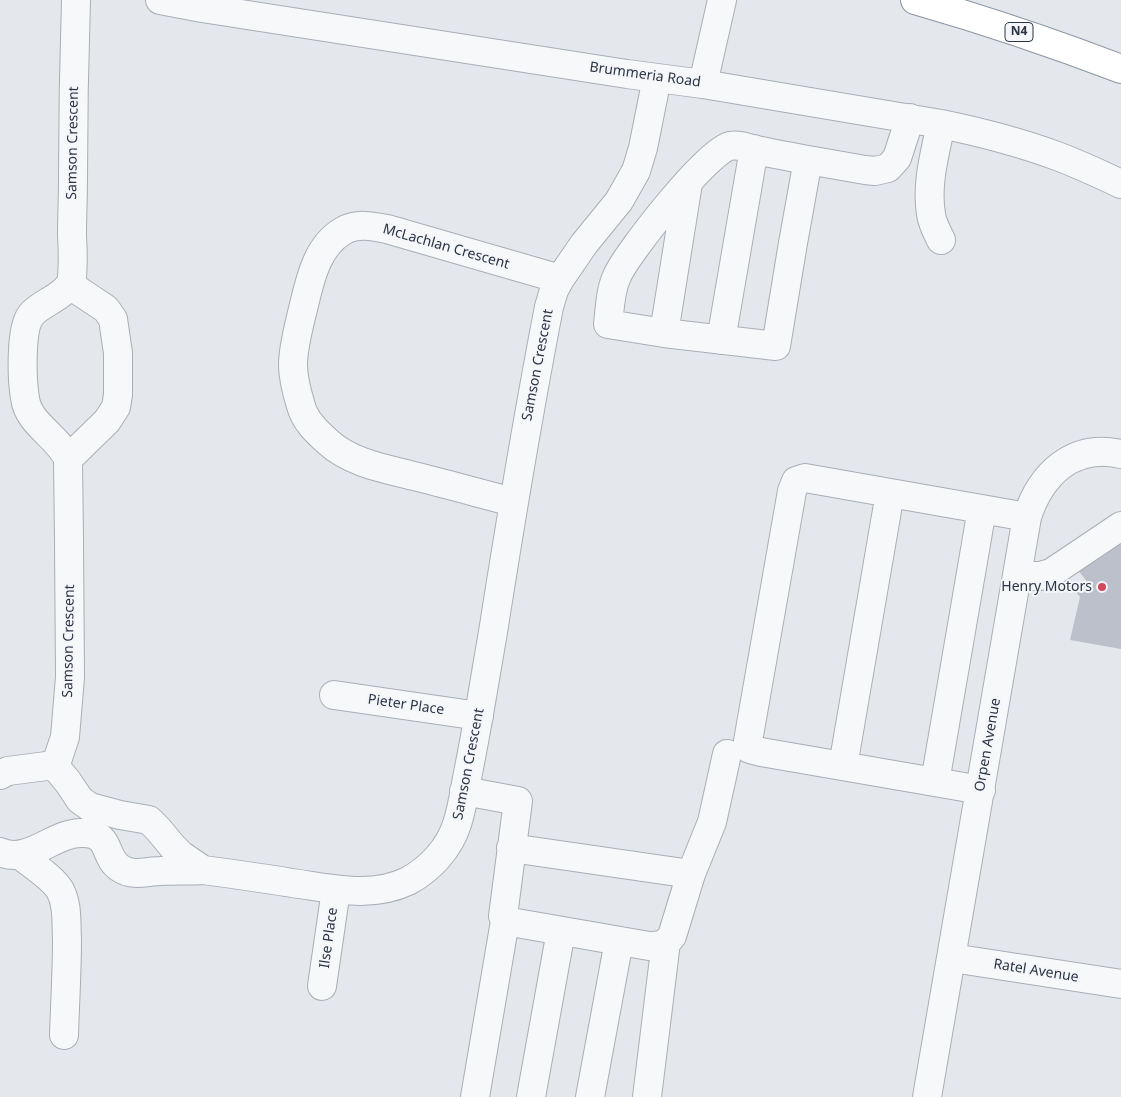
<!DOCTYPE html>
<style>
body{margin:0}
canvas{display:block;background:#e4e7ec}
</style>
<canvas width="1121" height="1097"></canvas>
<script>
const ctx = document.querySelector('canvas').getContext('2d');
ctx.lineJoin = 'round';
function paint(path, color) {
  ctx.fillStyle = color;
  ctx.fill(path, 'evenodd');
}
function strokePath(path, color, width, dash) {
  ctx.strokeStyle = color;
  ctx.lineWidth = width;
  ctx.lineCap = dash ? 'butt' : 'round';
  ctx.setLineDash(dash || []);
  ctx.stroke(path);
}
function drawText(font, color, halo, rows, align = 'center') {
  ctx.font = font + ' "Noto Sans",sans-serif';
  ctx.lineWidth = 4;
  ctx.setLineDash([]);
  ctx.textBaseline = 'middle';
  ctx.strokeStyle = halo;
  ctx.fillStyle = color;
  for (const [text, x, y, turn = 0] of rows) {
    ctx.save();
    ctx.translate(x, y);
    ctx.rotate((+turn || 0) * Math.PI / 180);
    ctx.textAlign = isNaN(turn) ? turn : align;
    if (halo) ctx.strokeText(text, 0, 0);
    ctx.fillText(text, 0, 0);
    ctx.restore();
  }
}
const building = new Path2D(`
 M1121,533V649L1070,640L1080,597L1076,592L1088,583L1075,566Z`);
const minor = new Path2D(`
 M160,0L202,8L627,74L703,84L941,124C980,132 1019,142 1057,156C1078,164 1100,174 1121,184
 M703,84L722,0
 M941,124C935,153 926,184 931,214C932,223 937,232 941,240
 M808,160C791,157 774,154 756,150C747,148 740,144 730,146C709,149 627,253 617,276C610,291 610,308 608,324L664,333L776,346L793,243L808,160L865,170L875,171L888,168L897,158L910,118
 M664,333L688,183
 M721,340L754,149
 M68,459L107,421L116,407L118,395V353L113,319L106,309L70,285
 M513,502C482,494 450,485 418,477C388,469 352,464 328,442C317,432 305,421 301,406C297,393 293,379 293,365C293,348 298,330 302,313C309,285 315,247 343,231C357,223 372,226 387,229L560,279
 M1017,576H1040L1051,573L1121,526
 M334,695L479,716
 M54,765L58,758L65,737L70,677L69,541L68,459C58,436 28,424 25,398C22,380 20,329 31,315C41,302 69,296 72,278C73,264 73,250 72,236C72,217 73,198 73,179C73,119 74,60 76,0
 M54,765L68,782L80,800L90,807L120,815L149,820L158,829L173,847L181,855L203,870
 M843,766L890,493
 M0,775L8,771L54,765
 M935,782L982,509
 M981,790L761,752L750,749L748,741L792,491L796,481L805,478L1027,517
 M464,791L518,801L503,916L505,921L649,946C659,946 666,945 672,936L691,874L712,822L727,754
 M511,848L691,874
 M0,852C30,865 54,831 84,833C112,834 103,857 120,868C133,877 147,871 161,871C175,870 189,871 203,870C233,874 262,878 292,883C330,888 371,899 408,881C430,869 449,849 457,824C463,806 465,787 469,768C478,723 485,678 493,632C510,524 528,415 549,307L554,290L560,279L584,244L619,201L636,171L643,148L657,78
 M20,855C32,865 52,877 60,890C68,905 66,923 67,939C67,971 65,1003 64,1035
 M952,958L1121,984
 M322,986L336,890
 M475,1097L505,921
 M531,1097L561,931
 M590,1097L619,941
 M647,1097L666,942
 M927,1097L1027,517C1041,474 1073,443 1121,454`);
const highway = new Path2D(`
 M915,0C985,20 1053,43 1121,69`);
const markers = [
 [1102,587,5,"#d1495b"]
];
const shields = [
 [1019,32,28]
];
const shieldNames = [
 ["N4",1019,32]
];
const streetNames = [
 ["Brummeria Road",645,75,8],
 ["Samson Crescent",73,143,-89],
 ["McLachlan Crescent",446,247,16],
 ["Samson Crescent",538,365,-79],
 ["Samson Crescent",69,641,-89],
 ["Pieter Place",406,705,8],
 ["Orpen Avenue",988,745,-80],
 ["Samson Crescent",469,764,-79],
 ["Ilse Place",329,938,-82],
 ["Ratel Avenue",1036,971,9]
];
const poiNames = [
 ["Henry Motors",1092,587]
];
paint(building, '#bbc0ca');
strokePath(minor, '#a9aeb7', 30);
strokePath(highway, '#8b94a3', 30);
strokePath(minor, '#f7f8fa', 28);
strokePath(highway, '#fff', 28);
for (const [x, y, r, color] of markers) {
  const dot = new Path2D();
  dot.arc(x, y, r, 0, 2 * Math.PI);
  ctx.fillStyle = color;
  ctx.fill(dot);
  strokePath(dot, '#f4f6f9', 2);
}
for (const [x, y, w] of shields) {
  const box = new Path2D();
  box.roundRect(x - w / 2, y - 9.5, w, 19, 4);
  ctx.fillStyle = '#f4f6f9';
  ctx.fill(box);
  strokePath(box, '#2b3445', 1);
}
drawText('bold 12px', '#2b3445', null, shieldNames);
drawText('14px', '#2b3445', '#f4f6f9', streetNames);
drawText('14px', '#2b3445', '#f4f6f9', poiNames, 'right');
</script>
